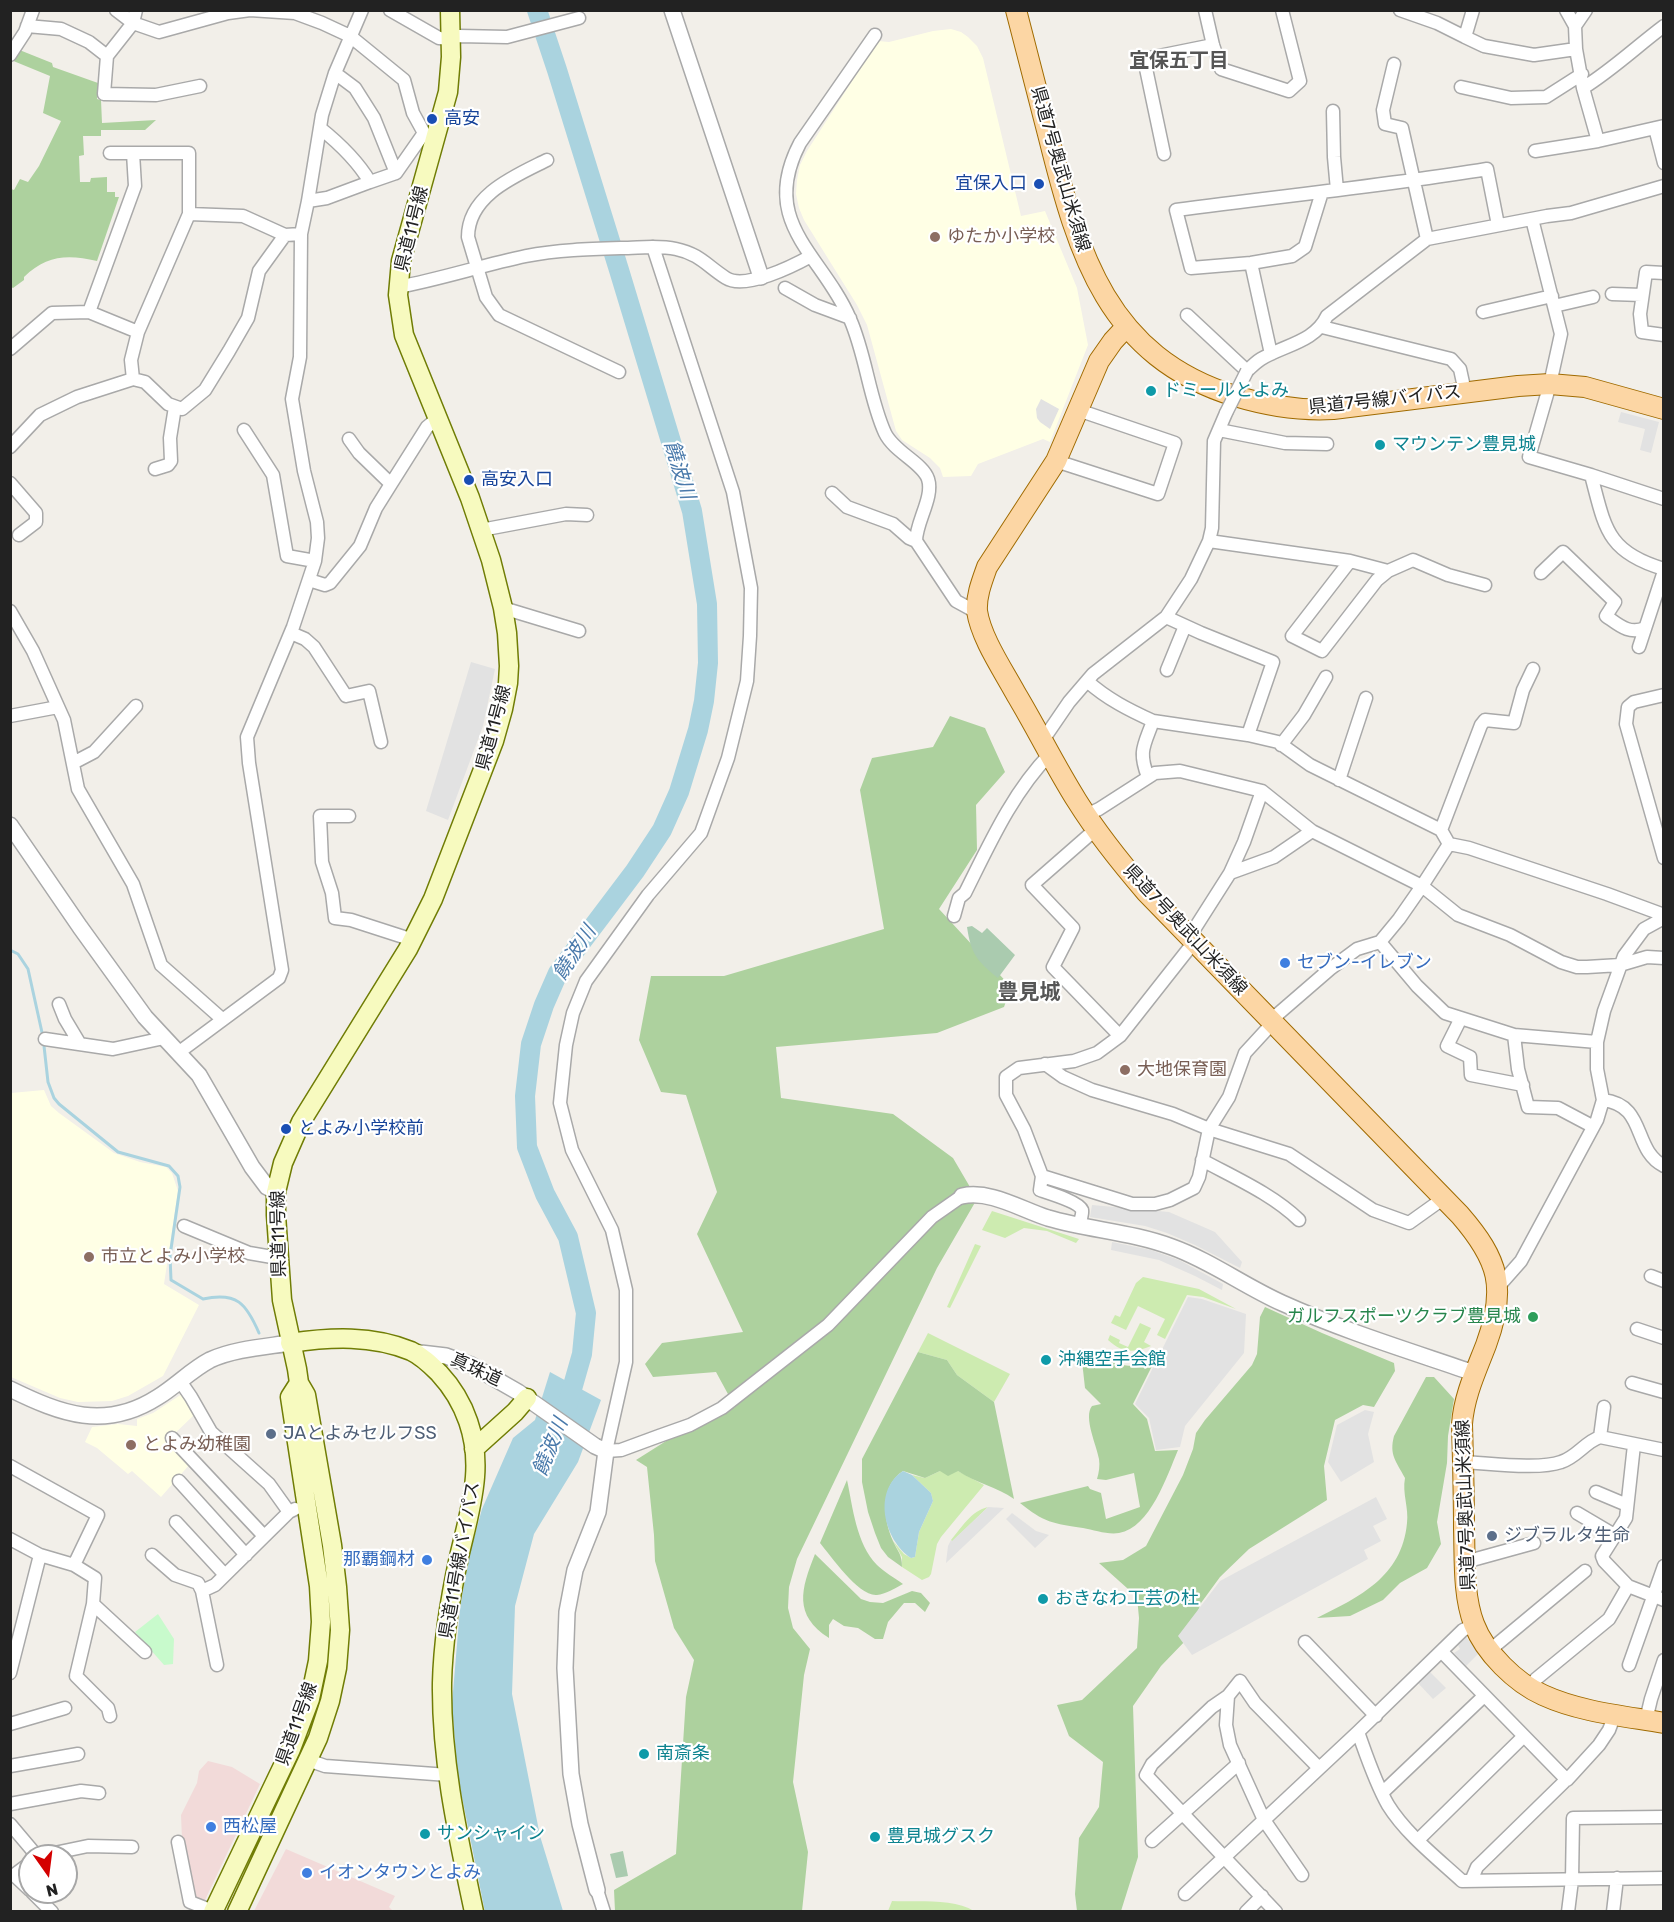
<!DOCTYPE html>
<meta charset="utf-8">
<style>
body{margin:0}
#map{position:relative;width:1674px;height:1922px;overflow:hidden;background:#f2efe9;font-family:Rubik,sans-serif}
canvas{display:block}
.frame{position:absolute;inset:0;border:12px solid #222;pointer-events:none}
.north{position:absolute;left:18px;top:1844px;width:60px;height:60px;box-sizing:border-box;background:#fff;border:2px solid #a7a7a7;border-radius:50%;rotate:166deg;font-size:16px;font-weight:700;line-height:24px;text-align:center;color:#222}
.north::after{content:'';display:block;margin:auto;width:21px;height:27px;background:#d40000;clip-path:polygon(50% 0,100% 100%,50% 72%,0 100%)}
</style>
<div id="map">
<canvas width="1674" height="1922"></canvas>
<div class="frame"></div>
<div class="north">N</div>
</div>
<script>
const ctx = document.querySelector('canvas').getContext('2d');
ctx.lineJoin = 'round';
function paint(path, color) {
  ctx.fillStyle = color;
  ctx.fill(path, 'evenodd');
}
function strokePath(path, color, width, dash) {
  ctx.strokeStyle = color;
  ctx.lineWidth = width;
  ctx.lineCap = dash ? 'butt' : 'round';
  ctx.setLineDash(dash || []);
  ctx.stroke(path);
}
function drawText(font, color, halo, rows, align = 'center') {
  ctx.font = font + ' Rubik,"Noto Sans JP",sans-serif';
  ctx.lineWidth = 4.5;
  ctx.setLineDash([]);
  ctx.textBaseline = 'middle';
  ctx.strokeStyle = halo;
  ctx.fillStyle = color;
  for (const [text, x, y, turn = 0] of rows) {
    ctx.save();
    ctx.translate(x, y);
    ctx.rotate((+turn || 0) * Math.PI / 180);
    ctx.textAlign = isNaN(turn) ? turn : align;
    if (halo) ctx.strokeText(text, 0, 0);
    ctx.fillText(text, 0, 0);
    ctx.restore();
  }
}
const commercial = new Path2D(`
 M208,1761L232,1767L260,1784L205,1900L196,1899L191,1894L182,1839L181,1815L197,1783L199,1771Z
 M286,1849L395,1896L389,1907L393,1911H254Z`);
const education = new Path2D(`
 M951,29L961,32L968,37L977,46L983,58L1021,216L1045,211L1077,288L1088,345L1050,442L1043,439L978,464L971,476L943,477L940,468L930,458L902,440L896,431L867,325L857,305L804,220L799,208L796,194L797,180L800,165L807,151L878,41L889,42L933,31Z
 M44,1090L51,1106L59,1113L114,1153L140,1162L166,1167L172,1173L178,1191L164,1284L199,1305L163,1376L128,1396L112,1401L78,1402L60,1398L11,1377V1093Z
 M182,1394L186,1398L194,1415L168,1440L190,1464L161,1497L132,1471L128,1474L97,1448L85,1442L92,1427L118,1424L137,1426V1419L153,1413Z`);
const grass = new Path2D(`
 M992,1211L1079,1239L1076,1243L1047,1231L1024,1228L1005,1238L982,1230Z
 M975,1244L981,1246L950,1308L947,1307Z
 M1143,1277L1199,1289L1236,1309L1203,1297L1187,1295L1165,1339L1157,1335L1165,1319L1138,1306L1126,1330L1111,1323L1115,1315L1120,1317L1136,1283Z
 M1140,1323L1151,1328L1144,1342L1151,1346C1134,1353 1122,1353 1108,1340L1110,1335L1120,1340L1119,1343L1128,1347Z
 M928,1333L1010,1374L994,1402L957,1375L947,1360L918,1352Z
 M940,1471H958L984,1485L941,1537L937,1544L931,1574L929,1577L922,1580L902,1567V1557L893,1541L904,1554L911,1558L915,1557L919,1532L933,1501L931,1493L912,1475L925,1478Z
 M988,1507L952,1542L951,1540C962,1527 971,1511 988,1507Z
 M892,1901C916,1902 954,1898 974,1911H888Z`);
const forest = new Path2D(`
 M17,49L52,63L53,67L98,83L97,99L101,100L102,123L156,120L145,130H101V136H83L84,155L79,156L80,182H90L91,178L107,177V192H115V197H119L97,261C68,254 46,255 24,277V280L13,288L11,287V189L14,190L20,179L28,182L39,166L61,121L43,113L50,76L11,60Z
 M950,716L985,728L1005,772L976,805L977,850L939,909L1011,987L1004,1007L937,1033L776,1047L781,1098L893,1114L953,1158L977,1199L937,1268L797,1559L789,1587L788,1608L793,1628L810,1649L804,1675L793,1782L808,1852L802,1911H615L614,1890L676,1854L686,1697L694,1660L674,1628L655,1561L654,1535L647,1467L636,1460L674,1436L735,1407L716,1372L653,1377L645,1364L662,1343L743,1332L697,1234L717,1192L686,1095L661,1092L639,1040L651,976H724L884,929L860,790L872,758L933,747Z
 M1265,1307L1322,1333L1394,1363L1395,1371L1374,1407L1363,1405L1335,1420L1324,1466L1327,1500L1249,1549L1220,1577L1201,1603L1188,1638L1161,1666L1133,1706L1138,1857L1121,1911H1077L1075,1894L1079,1838L1099,1807L1103,1762L1069,1736L1057,1705L1082,1700L1137,1648L1139,1618L1137,1597L1099,1563L1123,1560L1146,1546L1183,1475L1193,1449L1196,1433L1205,1420L1252,1365L1257,1354L1260,1317Z
 M918,1352L947,1360L957,1375L994,1402L1014,1499C997,1487 976,1483 958,1471L948,1476L940,1471L925,1478L903,1471C880,1486 883,1519 893,1541C898,1552 902,1554 902,1567L888,1557L881,1548L875,1533L868,1512L862,1482V1459Z
 M1101,1357C1120,1366 1135,1370 1155,1360L1133,1404L1147,1419L1155,1451L1178,1450C1167,1476 1150,1528 1119,1533C1108,1535 1094,1530 1083,1528C1054,1524 1043,1522 1020,1503L1088,1486L1090,1489L1101,1493L1106,1519L1140,1507L1134,1473L1106,1480L1097,1479C1099,1472 1100,1466 1099,1459C1097,1446 1083,1417 1092,1406L1101,1404L1085,1388L1082,1361Z
 M1426,1377H1434L1454,1399L1448,1436L1447,1463L1437,1522L1441,1544L1427,1568L1400,1583L1383,1600L1350,1616L1317,1618C1359,1597 1402,1577 1407,1523C1409,1508 1402,1493 1405,1478C1396,1461 1389,1455 1394,1436Z
 M847,1480C853,1508 856,1543 877,1565C884,1572 895,1578 903,1584C896,1588 885,1594 877,1595C859,1597 831,1556 820,1543Z
 M815,1554L861,1599L870,1602L883,1603L912,1591L921,1593L930,1603L925,1612L915,1603H904L888,1622L883,1639H875L858,1628L844,1626L833,1619L829,1625V1638C793,1615 801,1589 815,1554Z`);
const cemetery = new Path2D(`
 M972,926L982,933L987,928L1015,955L998,978C977,961 971,954 967,927Z
 M623,1851L628,1876L616,1878L610,1854Z`);
const park = new Path2D(`
 M158,1614L174,1639L173,1664L164,1665L135,1632Z`);
const parking = new Path2D(`
 M1041,399L1059,409L1050,429L1040,422L1037,418L1036,409Z
 M1621,412L1659,422L1651,453L1640,450L1645,429L1618,422Z
 M471,662L495,669L483,726L448,820L426,811Z
 M1092,1205L1169,1212L1215,1232L1242,1262L1240,1268L1195,1245L1167,1233L1145,1226L1090,1217Z
 M1112,1242L1151,1250L1179,1260L1223,1284L1222,1290L1195,1276L1159,1260L1111,1250Z
 M1188,1297L1202,1299L1246,1314L1244,1353L1185,1426L1180,1447L1156,1450L1149,1418L1135,1404Z
 M1365,1410L1374,1412L1368,1434L1374,1462L1341,1482L1328,1462L1337,1425Z
 M1376,1497L1387,1519L1373,1526L1381,1541L1364,1550L1368,1559L1192,1655L1178,1636L1220,1581Z
 M988,1507L1004,1508L946,1563L948,1546L951,1540L952,1541Z
 M1012,1513L1036,1531L1049,1535L1035,1548L1006,1519Z
 M1466,1637L1479,1653L1466,1666L1454,1653L1460,1649L1457,1643Z
 M1429,1671L1446,1688L1433,1699L1417,1682Z`);
const water = new Path2D(`
 M550,1372L601,1400L578,1462L534,1534L515,1606L512,1694L540,1836L563,1911L485,1912L457,1772L452,1704L460,1608L469,1556L482,1509L513,1438L535,1420Z
 M903,1471L912,1475L931,1493L933,1501L919,1532L915,1557L911,1558C884,1540 872,1491 903,1471Z`);
const stream = new Path2D(`
 M10,950L18,954L28,969L43,1037L48,1082L54,1098L59,1104L118,1152L169,1166L178,1176L180,1187L170,1256L171,1280L203,1299C237,1292 246,1303 259,1333`);
const river = new Path2D(`
 M537,10L557,70L619,270L692,511L707,604L708,663L704,701L698,730L679,792L662,830L635,871L558,973L544,1005L531,1044L525,1096L527,1147L545,1194L568,1237L586,1313L582,1354L566,1410`);
const minor = new Path2D(`
 M116,10L133,23L159,32L228,13L250,10
 M136,10L133,23L107,56L104,94L156,95L200,86
 M250,10L295,13L322,23L350,36L404,80L413,113L424,133L434,142
 M390,10L439,38L451,39L459,36L507,37L579,18
 M1205,10L1213,45L1221,69L1289,91L1300,81L1282,10
 M1400,10L1437,23L1465,37
 M1473,10L1465,37L1484,46L1534,55L1576,49
 M1566,10L1575,26L1576,49L1583,88L1598,141
 M27,26L61,29L89,42L107,56
 M1575,26L1586,10
 M875,35L800,143C758,223 822,254 850,319C866,355 869,398 885,433C894,452 923,463 928,479C934,497 916,522 916,541L956,601L978,613
 M10,55L25,32L33,10
 M1394,64L1383,110L1385,124L1402,128L1427,239
 M335,73L355,88L374,118L396,173
 M1461,87L1511,98L1546,97L1582,74
 M1583,88C1612,70 1636,47 1664,26
 M1333,111L1334,157L1337,190
 M1655,128L1664,163
 M1535,151L1598,141L1664,126
 M110,153H189V214L138,332L89,312L135,186L133,153
 M1164,154L1144,59L1213,45
 M547,160C515,176 468,195 468,237L486,297L499,315L619,372
 M370,182L396,173L424,133
 M1322,192L1305,247L1292,256L1251,263L1191,268L1176,210C1280,196 1384,186 1487,169L1498,225
 M308,201L327,198L370,182C357,160 340,144 320,128
 M189,214L243,216L285,235
 M1532,219L1561,334L1550,384L1529,457L1591,475C1605,527 1606,552 1664,569
 M653,247L733,492L751,588L750,636L747,681L728,758L701,833L648,895L586,981L573,1013L566,1045L560,1103L572,1150L612,1230L626,1290V1362L606,1451L621,1450L659,1436L690,1425L722,1408L828,1325L932,1217L962,1196
 M1251,263L1271,354
 M1664,273L1646,272L1640,314L1642,332L1664,335
 M398,287C441,279 483,265 526,256C557,250 589,249 621,248C639,248 658,245 676,249C700,254 707,266 726,278C745,290 793,266 811,256
 M785,288L815,305L850,318
 M1612,294L1642,295
 M1554,306L1593,297
 M1483,312L1552,296
 M1187,315L1247,371C1251,367 1256,362 1261,359C1284,345 1315,342 1327,316L1427,239L1547,216L1571,213L1664,186
 M1322,327L1451,359L1460,369L1465,392
 M10,349L52,313L89,312
 M133,379L131,360L138,332
 M244,430L273,475L287,556L315,561
 M1219,430L1285,443L1327,444
 M349,439L359,453L391,484
 M10,447L40,415L77,397L133,379L145,382L168,404L182,409L205,390L229,351L248,318L259,271L285,235L301,234
 M1056,461L1158,494L1175,443L1078,410
 M155,469L168,465L171,461L170,438L175,407
 M1591,475L1664,499
 M10,483L36,513V522L19,535
 M832,493L847,507L893,524L909,538L916,541
 M481,530L566,514L587,515
 M1209,541L1350,561L1388,571L1413,560L1448,575L1485,585
 M1350,561L1292,636L1322,651L1377,580L1388,571
 M1541,573L1563,552L1615,602L1606,616C1619,625 1629,635 1645,628
 M309,580L325,585L330,583L360,546L376,508L391,484L427,427L438,418
 M503,608L579,631
 M10,611L33,651L64,720L78,789L133,884L161,965L222,1019
 M1166,617L1201,633L1273,662L1248,735
 M291,633L305,639L314,647L346,696L369,691L381,742
 M1639,647L1664,571
 M1167,670L1185,626
 M1087,681C1107,699 1129,710 1153,721
 M1664,695L1634,702L1628,707L1626,724L1664,858
 M10,716L58,707
 M1043,740L1069,702L1093,674L1166,617L1191,579L1209,541L1212,528L1214,441L1226,413
 M1281,745L1304,715L1326,677
 M73,763L94,752L136,706
 M1148,777C1138,751 1144,746 1153,721L1248,735L1278,742L1310,765L1441,830L1449,844L1469,848L1607,894L1664,915
 M1339,780L1366,698
 M1086,815L1099,809L1155,773L1180,771L1262,791L1312,831L1422,886L1458,915L1510,935L1561,962L1577,967H1587L1620,965L1647,957L1664,958
 M349,816H320L322,862L332,893L335,918L351,920L413,940
 M1096,829L1032,885L1073,928L1053,967L1120,1036
 M1441,830L1481,725L1485,720L1514,723L1523,690L1533,669
 M1230,873L1274,857L1312,831
 M954,916L959,898L965,893C989,845 1012,793 1050,754
 M1187,934L1195,928L1230,873L1244,842L1262,791
 M1380,942L1417,986L1445,1013L1514,1035L1597,1042
 M59,1004L65,1019L80,1044
 M1461,1018L1447,1046L1470,1057L1471,1075L1523,1085
 M1514,1035L1518,1069L1528,1107L1558,1108L1592,1126
 M45,1039L113,1049L164,1038
 M178,1053L279,978L282,970L249,763L247,737L293,627L315,561L318,538L317,522L304,471L292,399L300,357L301,234L308,201L322,115L335,73L362,10
 M1045,1064L1063,1077L1092,1090L1173,1114L1209,1129L1289,1154L1373,1210L1409,1223L1444,1198
 M1603,1100C1647,1105 1632,1150 1664,1166
 M1202,1160C1235,1178 1272,1194 1299,1220
 M1042,1176L1132,1204H1155L1170,1200L1194,1188L1199,1177L1209,1129L1229,1097L1245,1053L1268,1028L1271,1020L1330,969L1357,949L1380,942L1399,919L1422,886L1449,844
 M1079,1225C1080,1221 1083,1214 1082,1210C1079,1202 1049,1193 1040,1190L1042,1176L1024,1129L1006,1095V1077L1019,1068L1074,1061L1097,1053L1120,1036L1194,942
 M184,1226L249,1253L278,1258
 M1651,1276L1664,1281
 M1498,1287L1521,1261L1597,1120L1603,1100L1597,1069V1042L1604,1011L1624,956L1644,929L1664,918
 M1637,1329L1664,1338
 M180,1381L191,1397L211,1432L269,1484L289,1512
 M1632,1383L1664,1392
 M1600,1437L1604,1407
 M172,1438L264,1536
 M1463,1462C1488,1463 1539,1470 1561,1462C1577,1457 1585,1442 1600,1437L1664,1450
 M10,1466L98,1515L74,1565L40,1555L10,1539
 M179,1481L246,1555
 M1596,1492L1627,1505
 M1577,1513L1616,1536
 M176,1522L225,1575
 M152,1555L175,1575L198,1583L202,1591L217,1665
 M1465,1562L1534,1543
 M74,1565L95,1578L93,1604L76,1676L108,1708L110,1716
 M1628,1586L1604,1561L1602,1556L1626,1518L1634,1445
 M202,1591L215,1585L289,1512L295,1509
 M93,1604L145,1652
 M1305,1642L1376,1716
 M1490,1650L1585,1571
 M1442,1652L1567,1780L1599,1745L1609,1730L1615,1714
 M1629,1665L1664,1566
 M10,1673L40,1555
 M1530,1688L1536,1679L1609,1619L1628,1586L1664,1600
 M1228,1696L1226,1725L1230,1745L1264,1820L1302,1875
 M1646,1720L1651,1699L1664,1660
 M10,1724L65,1708
 M1358,1732C1367,1757 1375,1782 1388,1805C1406,1834 1437,1858 1462,1881L1664,1878
 M308,1760L325,1766L448,1775
 M10,1766L78,1754
 M1382,1793L1484,1696
 M10,1804L81,1791L99,1793
 M10,1824L37,1856
 M1418,1840L1523,1737
 M1152,1841L1239,1763
 M178,1842L190,1902L213,1911
 M40,1856L88,1846L132,1847
 M30,1863L14,1875L30,1890
 M1471,1881L1477,1867L1564,1782
 M597,1890L604,1912
 M32,1892L52,1912
 M1185,1894L1358,1732L1463,1630L1474,1625
 M1246,1912L1262,1896
 M1276,1912L1146,1775L1152,1764L1212,1707L1228,1696L1240,1681L1255,1703L1319,1768
 M1568,1912L1572,1880L1573,1818L1664,1817
 M1613,1912L1617,1878`);
const tertiary = new Path2D(`
 M672,10L761,277
 M10,825L80,927L145,1017L199,1075L252,1167L267,1187L276,1192
 M962,1196C991,1190 1020,1209 1048,1218C1089,1230 1132,1232 1172,1247C1211,1261 1244,1286 1282,1303C1344,1331 1410,1351 1474,1373
 M412,1352L446,1356L471,1365L518,1392L595,1446L606,1451L598,1512L575,1570L567,1612L565,1668L571,1774L580,1824L597,1890
 M10,1389C61,1414 105,1431 158,1397C176,1386 191,1370 210,1360C234,1349 264,1347 290,1343`);
const secondary = new Path2D(`
 M290,1343C331,1337 372,1335 411,1351C422,1356 431,1365 439,1373C466,1402 478,1439 475,1477C473,1504 465,1531 459,1557C450,1598 443,1641 442,1683C441,1761 458,1836 474,1912
 M474,1449L515,1412L527,1398
 M213,1912L291,1749L310,1699L318,1661L321,1622L319,1586L290,1397L299,1383
 M237,1912L318,1738L330,1701L337,1668L340,1630L337,1587L332,1545L306,1395L299,1383L297,1369L282,1300L276,1215V1192L283,1163L301,1122L408,949L433,899L494,741L503,709L508,683L509,666L507,633L503,608L491,560L470,498L404,335L398,295L401,261L448,92L451,57L450,10`);
const primary = new Path2D(`
 M1016,10C1027,53 1038,95 1049,138C1078,254 1108,357 1235,396C1268,406 1299,411 1333,409L1518,386L1550,384L1585,387L1664,409
 M1126,327L1113,341L1099,361L1056,461L987,567C982,581 976,596 977,611C981,638 1003,670 1016,694C1037,729 1055,766 1077,801C1097,833 1121,863 1146,892L1460,1215C1499,1260 1507,1288 1486,1345C1476,1371 1464,1396 1462,1424C1463,1459 1464,1494 1464,1529C1465,1560 1463,1595 1474,1624C1485,1653 1516,1683 1543,1695C1580,1712 1624,1716 1664,1723`);
const minorBridge = new Path2D(`
 M1226,413L1247,371`);
const markers = [
 [432,119,6,"#1a4fb4"],
 [1039,184,6,"#1a4fb4"],
 [935,237,6,"#8d6e63"],
 [1151,391,6,"#0f9aa8"],
 [1380,445,6,"#0f9aa8"],
 [469,480,6,"#1a4fb4"],
 [1285,963,6,"#3f7fe0"],
 [1125,1070,6,"#8d6e63"],
 [286,1129,6,"#1a4fb4"],
 [89,1257,6,"#8d6e63"],
 [1533,1317,6,"#2e9e5b"],
 [1046,1360,6,"#0f9aa8"],
 [271,1434,6,"#5c6f8a"],
 [131,1445,6,"#8d6e63"],
 [1492,1536,6,"#5c6f8a"],
 [427,1560,6,"#3f7fe0"],
 [1043,1599,6,"#0f9aa8"],
 [644,1754,6,"#0f9aa8"],
 [211,1827,6,"#3f7fe0"],
 [425,1834,6,"#0f9aa8"],
 [875,1837,6,"#0f9aa8"],
 [307,1873,6,"#3f7fe0"]
];
const transitNames = [
 ["高安",444,119],
 ["宜保入口",1027,184,"right"],
 ["高安入口",481,480],
 ["とよみ小学校前",298,1129]
];
const streetNames = [
 ["県道7号奥武山米須線",1060,169,74],
 ["県道11号線",412,229,-76],
 ["県道7号線バイパス",1385,400,-6],
 ["県道11号線",494,728,-75],
 ["県道7号奥武山米須線",1185,930,47],
 ["県道11号線",279,1234,-91],
 ["真珠道",476,1370,25],
 ["県道7号奥武山米須線",1466,1505,-92],
 ["県道11号線バイパス",460,1560,-80],
 ["県道11号線",297,1724,-70]
];
const educationNames = [
 ["ゆたか小学校",947,237],
 ["大地保育園",1137,1070],
 ["市立とよみ小学校",101,1257],
 ["とよみ幼稚園",143,1445]
];
const cultureNames = [
 ["ドミールとよみ",1163,391],
 ["マウンテン豊見城",1392,445],
 ["沖縄空手会館",1058,1360],
 ["おきなわ工芸の杜",1055,1599],
 ["南斎条",656,1754],
 ["サンシャイン",437,1834],
 ["豊見城グスク",887,1837]
];
const shopNames = [
 ["セブン-イレブン",1297,963],
 ["那覇鋼材",415,1560,"right"],
 ["西松屋",223,1827],
 ["イオンタウンとよみ",319,1873]
];
const leisureNames = [
 ["ガルフスポーツクラブ豊見城",1521,1317]
];
const serviceNames = [
 ["JAとよみセルフSS",283,1434],
 ["ジブラルタ生命",1504,1536]
];
const neighbourhoodNames = [
 ["宜保五丁目",1179,61]
];
const waterNames = [
 ["饒波川",679,470,73],
 ["饒波川",575,953,-57],
 ["饒波川",551,1447,-68]
];
const quarterNames = [
 ["豊見城",1029,993]
];
paint(commercial, '#f2dad9');
paint(education, '#ffffe5');
paint(grass, '#cdebb0');
paint(forest, '#add19e');
paint(cemetery, '#aacbaf');
paint(park, '#c8facc');
paint(parking, '#e2e2e2');
paint(water, '#aad3df');
strokePath(stream, '#aad3df', 3);
strokePath(river, '#aad3df', 20);
strokePath(minor, '#a9a9a9', 15);
strokePath(tertiary, '#a9a9a9', 18);
strokePath(secondary, '#707d05', 21);
strokePath(primary, '#a06b00', 22);
strokePath(minor, '#fff', 12);
strokePath(tertiary, '#fff', 15);
strokePath(secondary, '#f7fabf', 18);
strokePath(primary, '#fcd6a4', 20);
strokePath(minorBridge, '#a9a9a9', 15, []);
strokePath(minorBridge, '#fff', 12);
for (const [x, y, r, color] of markers) {
  const dot = new Path2D();
  dot.arc(x, y, r, 0, 2 * Math.PI);
  ctx.fillStyle = color;
  ctx.fill(dot);
  strokePath(dot, '#fff', 2);
}
drawText('18px', '#164399', '#fff', transitNames, 'left');
drawText('18px', '#222', '#fff', streetNames);
drawText('18px', '#785e54', '#fff', educationNames, 'left');
drawText('18px', '#0d838f', '#fff', cultureNames, 'left');
drawText('18px', '#366cbe', '#fff', shopNames, 'left');
drawText('18px', '#27864d', '#fff', leisureNames, 'right');
drawText('18px', '#4e5e75', '#fff', serviceNames, 'left');
drawText('bold 20px', '#555', '#fff', neighbourhoodNames);
drawText('italic 20px', '#4a7aab', '#fff', waterNames);
drawText('bold 21px', '#555', '#fff', quarterNames);
</script>
